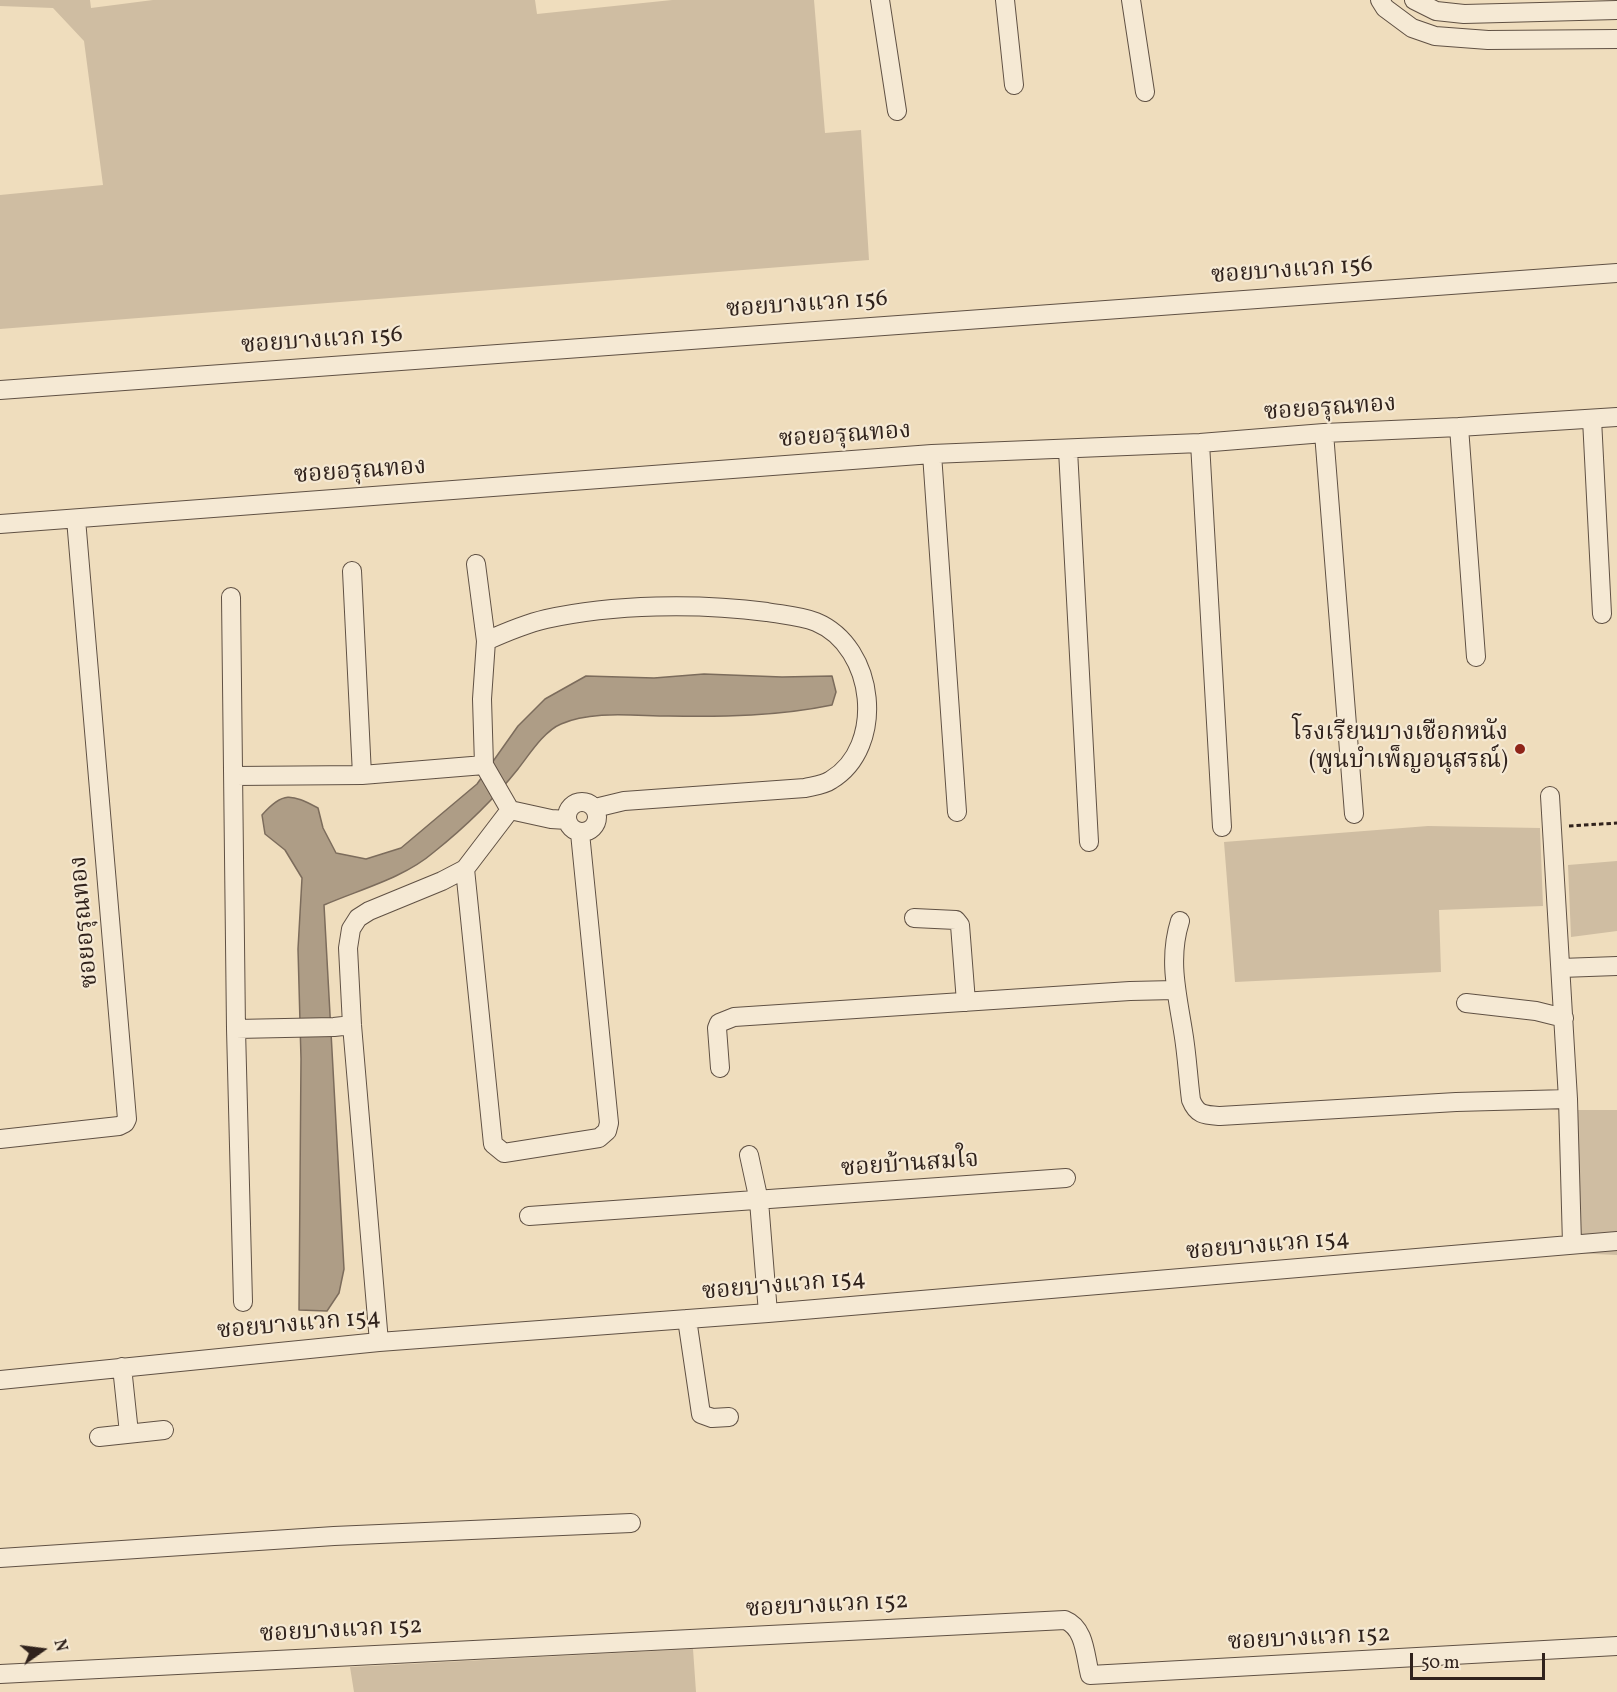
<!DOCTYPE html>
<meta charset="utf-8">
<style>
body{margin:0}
#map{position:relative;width:1617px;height:1692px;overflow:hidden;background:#efddbd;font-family:Vollkorn,serif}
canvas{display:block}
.north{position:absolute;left:12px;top:1620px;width:60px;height:60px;-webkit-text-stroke:4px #f5e9d4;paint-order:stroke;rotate:76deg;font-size:16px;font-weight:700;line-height:24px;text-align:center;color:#30221c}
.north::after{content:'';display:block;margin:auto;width:21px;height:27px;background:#30221c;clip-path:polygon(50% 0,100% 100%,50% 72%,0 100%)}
.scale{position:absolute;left:1410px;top:1653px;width:135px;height:27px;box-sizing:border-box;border:3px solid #30221c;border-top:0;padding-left:8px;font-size:18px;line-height:21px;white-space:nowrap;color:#30221c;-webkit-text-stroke:4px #f5e9d4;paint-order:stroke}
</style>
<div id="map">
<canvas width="1617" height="1692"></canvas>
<div class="north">N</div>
<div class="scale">50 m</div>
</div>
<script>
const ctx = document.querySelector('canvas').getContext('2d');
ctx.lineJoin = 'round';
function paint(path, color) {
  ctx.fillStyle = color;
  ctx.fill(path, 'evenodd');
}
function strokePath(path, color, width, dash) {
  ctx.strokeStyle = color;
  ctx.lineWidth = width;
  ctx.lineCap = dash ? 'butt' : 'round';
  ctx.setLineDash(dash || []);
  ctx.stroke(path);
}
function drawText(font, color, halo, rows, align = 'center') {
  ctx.font = font + ' Vollkorn,"Noto Serif Thai",serif';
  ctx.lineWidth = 4.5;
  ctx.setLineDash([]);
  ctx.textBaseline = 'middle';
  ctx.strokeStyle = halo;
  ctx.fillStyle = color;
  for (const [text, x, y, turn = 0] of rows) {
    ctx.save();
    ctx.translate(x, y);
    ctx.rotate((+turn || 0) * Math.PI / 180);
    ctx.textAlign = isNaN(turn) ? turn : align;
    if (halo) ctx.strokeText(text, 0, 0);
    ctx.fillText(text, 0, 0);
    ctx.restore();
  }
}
const green = new Path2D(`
 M0,0H90L91,8L153,0H535L537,14L672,0H814L825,133L861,130L869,260L0,329V195L103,185L84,41L53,8L0,6Z
 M1428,826L1540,828L1543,906L1439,910L1441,972L1235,982L1224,842Z
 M1617,861V931L1571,937L1568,865Z
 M1575,1110H1617V1255L1573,1253Z
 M693,1649L696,1692H354L350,1667Z`);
const water = new Path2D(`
 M704,674L782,677L832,676L836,692L832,705C779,716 724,717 669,716C636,716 592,710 561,724C544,731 529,755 518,769C494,799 464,828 434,852C404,878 361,889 324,905L344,1269L339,1293L327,1311L299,1310L301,1059L298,949L302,878L285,850L265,834L262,815C283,791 291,794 318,808L323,828L336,853L366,859L401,848L477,784L518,726L545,699L586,676L654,678Z`);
const path = new Path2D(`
 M1569,826L1617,823`);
const minor = new Path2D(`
 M880,0L897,111
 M1005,0L1014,85
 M1131,0L1145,92
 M1380,0L1385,8L1412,28L1435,36L1488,40L1617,39
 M1414,0L1436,11L1464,14L1617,10
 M0,390L1617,273
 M1592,419L1602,614
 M1459,427L1476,657
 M1324,433L1354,814
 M1200,443L1222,827
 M1068,450L1089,842
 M932,454L957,812
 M0,524L932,454L1200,443L1324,433L1459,427L1617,417
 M476,564L486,641
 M352,571L362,775
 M231,597L236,1029L243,1302
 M484,765L482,699L486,641C506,632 525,624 546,619C614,604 698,603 767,612C784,615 801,616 816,622C876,647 886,747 831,780C824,785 813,786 805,788L624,801L595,808
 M234,776L362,775L484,765L510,810L465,869L442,881L369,911L358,918L351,929L348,948L352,1025L379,1342
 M1550,796L1568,1099L1572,1244
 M567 817a15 15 0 1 1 30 0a15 15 0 1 1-30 0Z
 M510,810L551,819L567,820
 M465,869L493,1144L504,1153L599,1138L607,1131L609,1123L580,833
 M914,918L956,920L960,925L966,1002
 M1180,921C1168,959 1177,993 1183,1031C1187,1054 1188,1077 1191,1100C1197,1115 1204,1115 1220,1116L1456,1102L1568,1099
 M1561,968L1617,966
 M1466,1003L1536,1011L1564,1018
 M236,1029L334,1027L352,1025
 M720,1068L717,1028L719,1023L734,1017L1130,991L1175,990
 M0,1139L119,1126L125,1123L127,1119L76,519
 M749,1155L759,1201L768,1313
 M529,1216L1066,1178
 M687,1319L701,1414L712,1418L729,1417
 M122,1367L129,1433
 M0,1380L379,1342L768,1313L1617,1241
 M99,1437L164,1430
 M0,1558L334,1536L631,1523
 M0,1674L1065,1620C1085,1628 1085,1655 1090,1675L1617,1646`);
const markers = [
 [1520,749,6,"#8f2418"]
];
const streetNames = [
 ["ซอยบางแวก 156",1292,272,-4],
 ["ซอยบางแวก 156",807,306,-4],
 ["ซอยบางแวก 156",322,342,-4],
 ["ซอยอรุณทอง",1330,410,-4],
 ["ซอยอรุณทอง",845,437,-4],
 ["ซอยอรุณทอง",360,473,-4],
 ["ซอยอรุณทอง",86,922,-95],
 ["ซอยบ้านสมใจ",910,1166,-4],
 ["ซอยบางแวก 154",1268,1247,-5],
 ["ซอยบางแวก 154",784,1287,-5],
 ["ซอยบางแวก 154",299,1326,-5],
 ["ซอยบางแวก 152",827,1607,-3],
 ["ซอยบางแวก 152",341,1632,-3],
 ["ซอยบางแวก 152",1309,1640,-3]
];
const poiNames = [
 ["โรงเรียนบางเชือกหนัง",1508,735],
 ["(พูนบำเพ็ญอนุสรณ์)",1508,763]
];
paint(green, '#cfbda2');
paint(water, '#ae9d86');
strokePath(water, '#7c6c5c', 1.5);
strokePath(minor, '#605144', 20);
strokePath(path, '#30221c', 3, [4.5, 3]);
strokePath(minor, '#f5e9d4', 18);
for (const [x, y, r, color] of markers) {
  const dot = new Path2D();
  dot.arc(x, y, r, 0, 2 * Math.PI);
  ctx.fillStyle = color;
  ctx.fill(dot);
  strokePath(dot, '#f5e9d4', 2);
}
drawText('24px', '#30221c', '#f5e9d4', streetNames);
drawText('24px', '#30221c', '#f5e9d4', poiNames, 'right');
</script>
